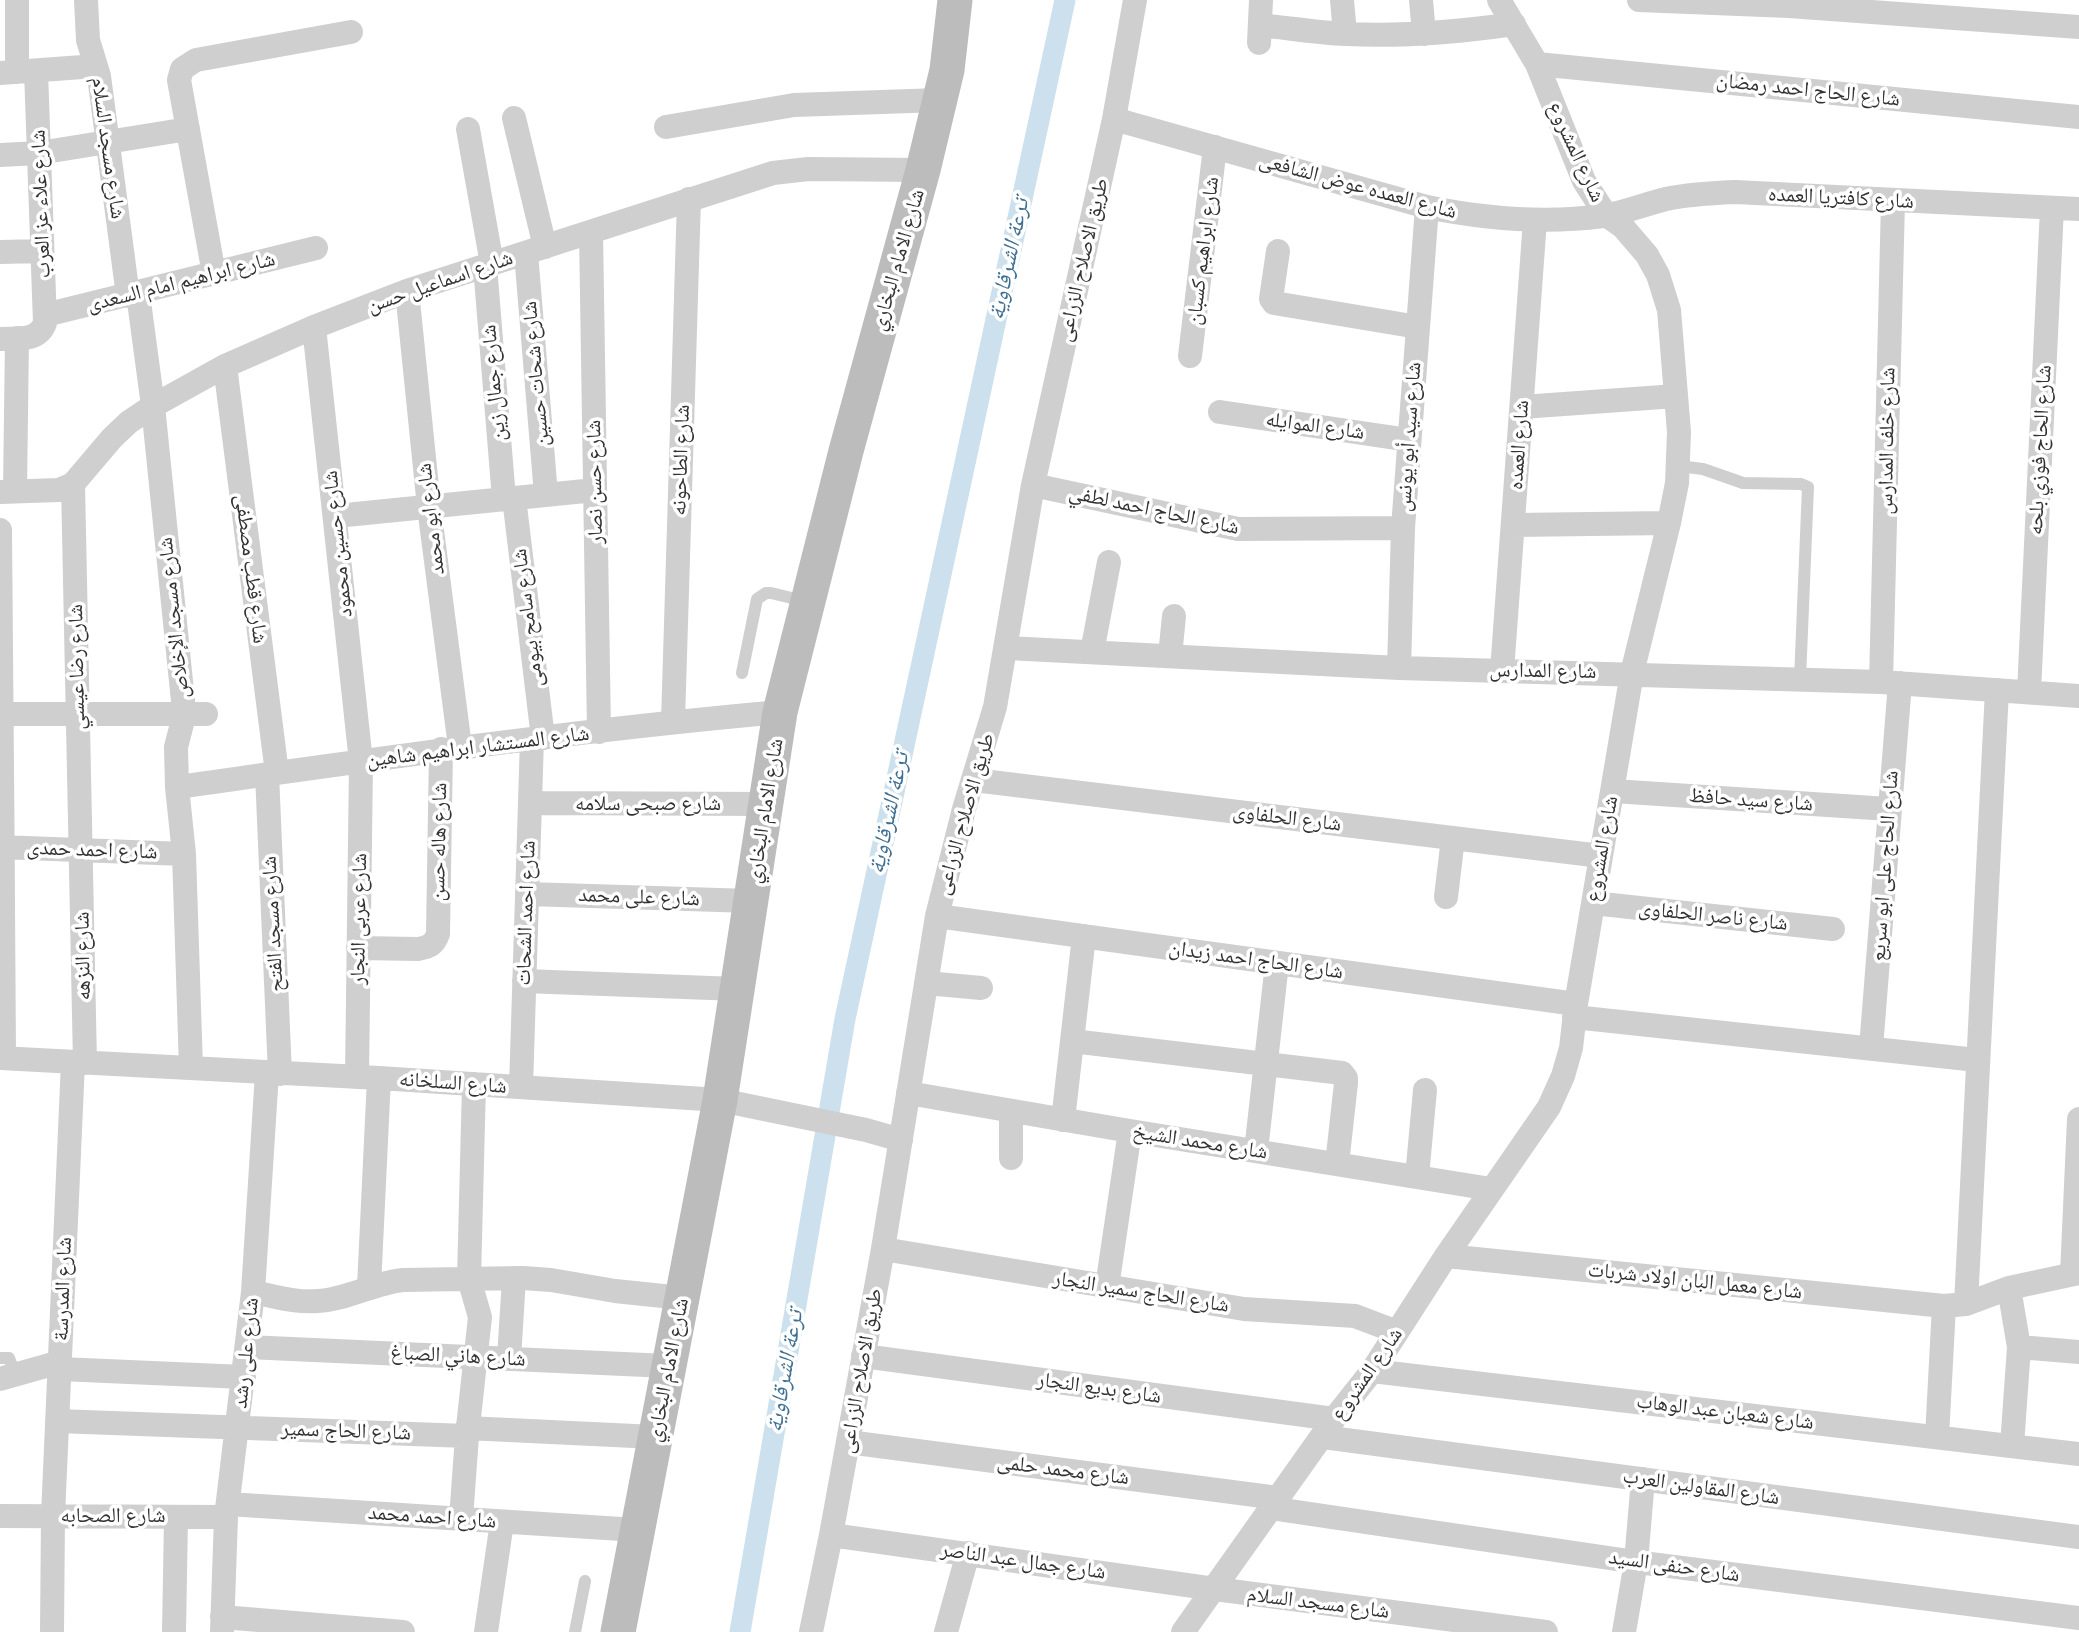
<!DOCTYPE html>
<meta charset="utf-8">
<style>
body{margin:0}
canvas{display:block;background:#fff}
</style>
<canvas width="2079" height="1632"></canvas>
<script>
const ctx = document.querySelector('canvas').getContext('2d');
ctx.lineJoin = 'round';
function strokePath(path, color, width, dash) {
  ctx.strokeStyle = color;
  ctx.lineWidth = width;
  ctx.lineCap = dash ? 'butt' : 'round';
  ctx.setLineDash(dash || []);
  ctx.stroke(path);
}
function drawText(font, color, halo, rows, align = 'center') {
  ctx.font = font + ' Cabin,"Noto Naskh Arabic",sans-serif';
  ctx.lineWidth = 7;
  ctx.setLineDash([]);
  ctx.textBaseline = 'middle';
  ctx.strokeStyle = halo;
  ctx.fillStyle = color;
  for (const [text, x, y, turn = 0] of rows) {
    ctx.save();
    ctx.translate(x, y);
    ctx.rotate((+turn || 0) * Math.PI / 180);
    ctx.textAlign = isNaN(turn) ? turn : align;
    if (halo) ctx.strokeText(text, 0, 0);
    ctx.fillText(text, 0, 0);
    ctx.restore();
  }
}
const canal = new Path2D(`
 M740,1632L845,1019L1065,0`);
const lane = new Path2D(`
 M1678,466L1703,469L1743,483L1801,484L1808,487L1800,679
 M742,673L757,599L766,593H771L804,601
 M0,1358H9L15,1374
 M575,1632L585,1581`);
const street = new Path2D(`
 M17,0V72
 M86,0L88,40L99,76L128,296
 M1342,0L1345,34
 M1421,0L1424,34
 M1639,0L1789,6L2079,27
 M1260,25C1289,28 1318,33 1346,34C1403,37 1458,32 1514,24
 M1259,43L1261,0
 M1537,64L2079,117
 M0,73L96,66
 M514,118L545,247
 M1114,119L1427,207C1486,219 1543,224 1603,216C1624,213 1645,204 1666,199C1689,194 1712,193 1735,192L2079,209
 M666,127L794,105L940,100
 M468,129L492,264
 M0,155L39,153L188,129
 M591,232L599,732
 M1278,251L1271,299L1274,303L1418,327
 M0,252L42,251
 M526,253L546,495
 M485,266L504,499
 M214,274L179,80L182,69L196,60L351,32
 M407,291L429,507L460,747
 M138,294L153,406L183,701L184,716L176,747L177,787L184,854L191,1068
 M45,315L316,248
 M314,327L361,762L357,1077
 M0,339C17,338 38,342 45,323L36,71
 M1190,356L1215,147
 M225,366L277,773
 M1522,407L1676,396
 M1220,412L1409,440
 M73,484L85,1063
 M1033,485L1238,529L1403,528
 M15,491L17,338
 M0,492L59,490L73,484L112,438L129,422L153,406L225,366L314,327L407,291L773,173L808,169L923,170
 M514,498L543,738
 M336,516L595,490
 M1513,525L1669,523
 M0,530C3,706 2,882 4,1058
 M1007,648L1399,668L1881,682L2079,696
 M1092,652L1109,562
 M1170,656L1174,616
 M1399,668L1403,528L1427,207
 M1502,671L1535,220
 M1881,682L1893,201
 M2029,692L2052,208
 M0,714H206
 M673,721L689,199
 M267,774L280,1074
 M974,780L1601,856
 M177,787C378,759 578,730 780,712
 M1613,791L1889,809
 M530,803L766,804
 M0,847L184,854
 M527,894L751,901
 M1446,897L1453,838
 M1593,903L1833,929
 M937,916L1576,1004
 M358,948L418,949C429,947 434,945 438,934L441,749
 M524,981L737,989
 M926,983L981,988
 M1574,1017L1977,1060
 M1072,1041L1342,1073L1346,1078V1083L1337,1164
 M1871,1048L1900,683
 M0,1058L379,1078L720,1100L866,1130L901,1140
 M521,1087L532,739
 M908,1093L1130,1131L1491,1189
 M1011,1111V1158
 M1063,1120L1084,936
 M1256,1151L1277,963
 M1417,1177L1425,1090
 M883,1249L1244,1309L1355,1316L1397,1332
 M1446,1256L1944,1306L1966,1304L2009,1288L2079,1273
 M2072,1274L2079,1119
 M369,1287L379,1078
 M1107,1287L1130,1131
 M2009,1288L2019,1347L2012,1446
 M253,1292C274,1296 296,1303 318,1301C345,1300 374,1283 403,1280L523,1278L551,1280L615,1291L682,1298
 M1966,1304L1997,690
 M247,1347L668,1366
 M2019,1347L2079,1352
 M863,1356L1334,1419
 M509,1359L514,1278
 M60,1369L244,1377
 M1372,1371L2079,1454
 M0,1379L60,1362
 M57,1421L467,1436
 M467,1428L655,1437
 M1323,1437L2079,1537
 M1937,1437L1944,1306
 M848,1442L1278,1498
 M228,1504L637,1530
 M1270,1508L1636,1562L2079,1618
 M0,1516L226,1517
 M461,1519L467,1436L480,1317L469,1279L474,1084
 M831,1535L1215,1589L1546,1632
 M222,1617L403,1632
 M52,1632L53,1516L73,1062
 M174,1632L176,1517
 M222,1632L226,1517L253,1292L267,1073
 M486,1632L502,1522
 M811,1632L831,1535L883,1249L937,916L964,809L995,707L1033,485L1114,119L1135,0
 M946,1632L968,1553
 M1183,1632L1334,1419L1372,1371L1446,1256L1549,1107L1563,1076L1571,1048L1576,1004L1632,673L1669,523L1677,483L1679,432L1669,310L1658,275L1647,255L1623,227L1606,215L1584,181L1537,64L1499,0
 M1624,1632L1636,1562L1643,1479`);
const secondary = new Path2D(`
 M618,1632L720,1100L780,712L846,451L923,170L947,70L955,0`);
const streetNames = [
 ["شارع الحاج احمد رمضان",1808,90,6],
 ["شارع مسجد السلام",108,148,82],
 ["شارع المشروع",1576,152,65],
 ["شارع العمده عوض الشافعى",1358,186,15],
 ["شارع كافتريا العمده",1841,198,3],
 ["شارع علاء عز العرب",41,204,-92],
 ["شارع ابراهيم كسبان",1203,251,-83],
 ["شارع الامام البخاري",898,260,-74],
 ["طريق الاصلاح الزراعى",1083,260,-77],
 ["شارع ابراهيم امام السعدى",181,282,-14],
 ["شارع اسماعيل حسن",440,282,-19],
 ["شارع شحات حسين",536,374,-95],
 ["شارع جمال زين",494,383,-95],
 ["شارع الموايله",1315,426,8],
 ["شارع سيد أبو يونس",1409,437,-86],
 ["شارع خلف المدارس",1887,441,-89],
 ["شارع العمده",1519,445,-86],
 ["شارع الحاج فوزي بلحه",2040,450,-87],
 ["شارع الطاحونه",681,460,-88],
 ["شارع حسن نصار",595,482,-91],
 ["شارع الحاج احمد لطفي",1154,510,12],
 ["شارع ابو محمد",431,519,-97],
 ["شارع حسين محمود",338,544,-96],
 ["شارع قطب مصطفى",251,569,83],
 ["شارع مسجد الإخلاص",174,618,-96],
 ["شارع سامح بيومى",528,618,-97],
 ["شارع رضا عيسي",77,667,-91],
 ["شارع المدارس",1543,671,1],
 ["شارع المستشار ابراهيم شاهين",478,747,-7],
 ["شارع سيد حافظ",1751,800,4],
 ["شارع صبحى سلامه",648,804],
 ["شارع الامام البخاري",765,811,-81],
 ["طريق الاصلاح الزراعى",965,814,-74],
 ["شارع الحلفاوى",1287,818,7],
 ["شارع هاله حسن",439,842,-89],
 ["شارع المشروع",1602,849,-80],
 ["شارع احمد حمدى",92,850,2],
 ["شارع الحاج على ابو سريع",1885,866,-86],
 ["شارع على محمد",639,897,2],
 ["شارع احمد الشحات",526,913,-88],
 ["شارع ناصر الحلفاوى",1713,916,6],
 ["شارع عربى النجار",359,919,-89],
 ["شارع مسجد الفتح",273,924,-93],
 ["شارع النزهه",83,956,-91],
 ["شارع الحاج احمد زيدان",1256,960,8],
 ["شارع السلخانه",453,1083,4],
 ["شارع محمد الشيخ",1200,1142,9],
 ["شارع معمل البان اولاد شربات",1695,1281,6],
 ["شارع المدرسة",63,1289,-88],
 ["شارع الحاج سمير النجار",1141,1292,9],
 ["شارع على رشد",246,1353,-84],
 ["شارع هاني الصباغ",458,1356,3],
 ["شارع الامام البخاري",668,1370,-79],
 ["طريق الاصلاح الزراعى",861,1371,-80],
 ["شارع المشروع",1367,1374,-55],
 ["شارع بديع النجار",1099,1388,8],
 ["شارع شعبان عبد الوهاب",1725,1412,7],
 ["شارع الحاج سمير",346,1431,2],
 ["شارع محمد حلمى",1063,1470,7],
 ["شارع المقاولين العرب",1701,1487,8],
 ["شارع الصحابه",113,1516],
 ["شارع احمد محمد",432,1517,4],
 ["شارع جمال عبد الناصر",1023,1561,8],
 ["شارع حنفى السيد",1674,1566,8],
 ["شارع مسجد السلام",1318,1603,7]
];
const waterNames = [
 ["ترعة الشرقاوية",1009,259,-78],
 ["ترعة الشرقاوية",889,813,-78],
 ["ترعة الشرقاوية",785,1371,-80]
];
strokePath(canal, '#cde0ed', 21);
strokePath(lane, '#cfcfcf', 12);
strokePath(street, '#cfcfcf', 24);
strokePath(secondary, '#bcbcbc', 35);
drawText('21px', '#323232', '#fff', streetNames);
drawText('italic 23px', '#407193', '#fff', waterNames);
</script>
